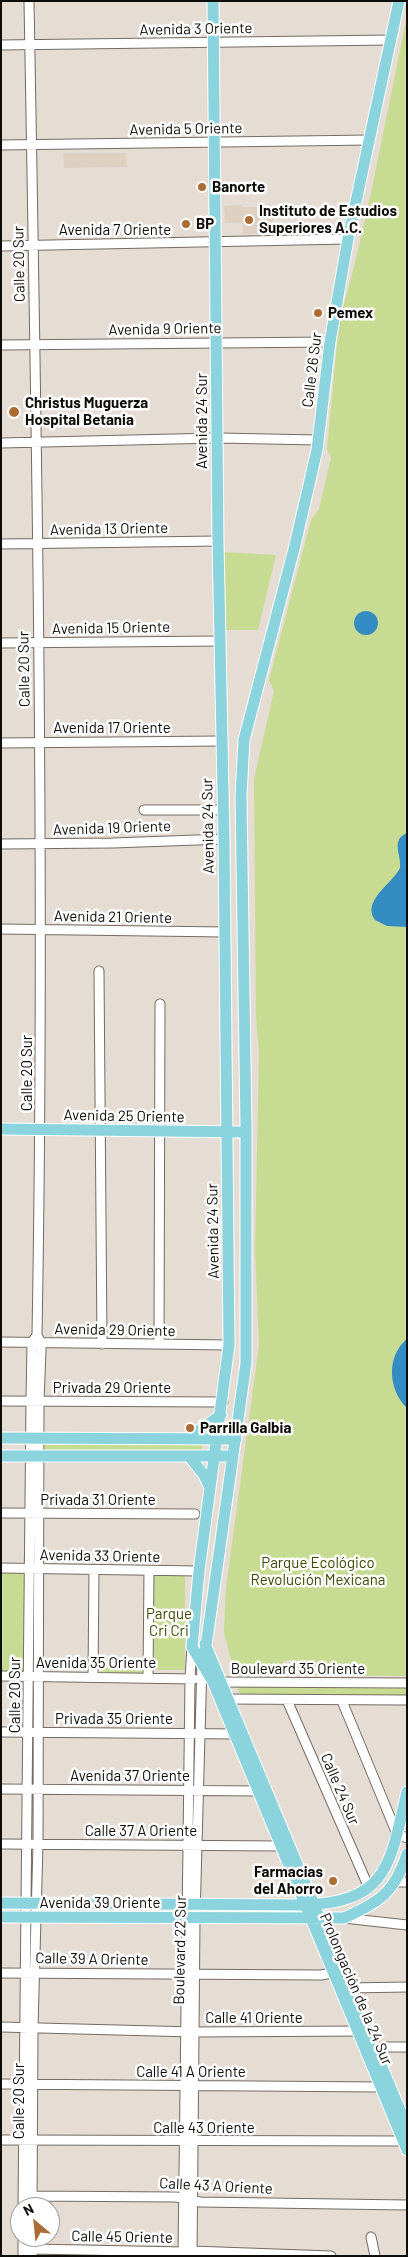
<!DOCTYPE html>
<meta charset="utf-8">
<style>
body{margin:0}
#map{position:relative;width:408px;height:2257px;overflow:hidden;background:#e5dcd3;font-family:Barlow,sans-serif}
canvas{display:block}
.frame{position:absolute;inset:0;border:2px solid #0f0d0a;pointer-events:none}
.north{position:absolute;left:10px;top:2197px;width:50px;height:50px;box-sizing:border-box;background:#fff;border:1px solid #9f9e9d;border-radius:50%;rotate:332deg;font-size:14px;font-weight:700;line-height:20px;text-align:center;color:#0f0d0a}
.north::after{content:'';display:block;margin:auto;width:18px;height:22px;background:#ac6d34;clip-path:polygon(50% 0,100% 100%,50% 72%,0 100%)}
</style>
<div id="map">
<canvas width="408" height="2257"></canvas>
<div class="frame"></div>
<div class="north">N</div>
</div>
<script>
const ctx = document.querySelector('canvas').getContext('2d');
ctx.lineJoin = 'round';
function paint(path, color) {
  ctx.fillStyle = color;
  ctx.fill(path, 'evenodd');
}
function strokePath(path, color, width, dash) {
  ctx.strokeStyle = color;
  ctx.lineWidth = width;
  ctx.lineCap = dash ? 'butt' : 'round';
  ctx.setLineDash(dash || []);
  ctx.stroke(path);
}
function drawText(font, color, halo, rows, align = 'center') {
  ctx.font = font + ' Barlow,sans-serif';
  ctx.lineWidth = 5;
  ctx.setLineDash([]);
  ctx.textBaseline = 'middle';
  ctx.strokeStyle = halo;
  ctx.fillStyle = color;
  for (const [text, x, y, turn = 0] of rows) {
    ctx.save();
    ctx.translate(x, y);
    ctx.rotate((+turn || 0) * Math.PI / 180);
    ctx.textAlign = isNaN(turn) ? turn : align;
    if (halo) ctx.strokeText(text, 0, 0);
    ctx.fillText(text, 0, 0);
    ctx.restore();
  }
}
const built = new Path2D(`
 M63,153H126L127,167L64,168Z
 M242,205L243,207H272L273,233L243,234V223H225L224,206Z`);
const green = new Path2D(`
 M407,16V1676L315,1675C300,1663 304,1659 284,1661L281,1670L272,1674L242,1675L233,1667L224,1633L226,1588L259,1345L255,1249L259,1052L256,1017L254,779L274,691L269,680L311,520L319,509L331,458L327,449L339,322L354,267L372,188Z
 M223,552L276,555L258,630H226Z
 M44,1442L202,1443V1454L44,1453Z
 M1,1572H25V1672L1,1671Z
 M153,1574H185V1670H154Z
 M100,1658H141L142,1673L101,1674Z
 M237,1685L407,1688V1695H240Z`);
const water = new Path2D(`
 M354 623a12 12 0 1 1 24 0a12 12 0 1 1-24 0Z
 M407,833V927L387,926L375,920C361,901 393,883 400,868C402,856 390,840 407,833Z
 M407,1339V1408C388,1390 386,1356 407,1339Z`);
const minor = new Path2D(`
 M29,1C37,446 45,891 37,1335L41,1343V1351L39,1401L38,1844L33,2028L32,2207
 M1,45L391,40
 M1,145L370,140
 M1,246L348,239
 M1,345L330,342
 M1,443L218,438L318,440
 M1,544L218,541
 M1,643L220,641
 M1,743L222,741
 M144,810H223
 M1,844L113,843L224,839
 M1,929L225,932
 M99,971L102,1344
 M1,1342L229,1345
 M159,1344L160,1004
 M1,1401L223,1402
 M1,1513L195,1514
 M1,1568L199,1571
 M1,1676L194,1679
 M93,1677L94,1570
 M148,1677L149,1571
 M217,1682L407,1683
 M223,1699L407,1700
 M287,1700L369,1888
 M342,1701L397,1834L407,1838
 M1,1732L238,1734
 M1,1789L258,1791
 M1,1844L280,1846
 M396,1882H407
 M344,1918L407,1925
 M1,1973L321,1975L333,1973
 M349,1988L407,1987
 M1,2027L194,2032L363,2031
 M374,2047H407
 M1,2084L380,2087
 M1,2140L407,2141
 M28,2196L176,2197L200,2202L407,2205
 M23,2207L31,1401L32,1343L37,1335
 M371,2237L375,2256
 M32,2249L183,2252
 M192,2251L331,2256
 M23,2256V2237
 M32,2256V2237
 M183,2256L190,1678L192,1647
 M192,2256L195,1919L202,1661`);
const major = new Path2D(`
 M213,1L218,541L224,839L229,1345L199,1571L192,1647L213,1682L407,2150
 M1,1129L246,1132
 M190,1437L221,1415
 M1,1438L236,1439
 M1,1456H233
 M189,1456L204,1475L210,1488
 M205,1644L407,2127
 M202,1661L206,1646L246,1363V1125L241,796L244,740L295,545L317,450L330,342L348,239L399,1
 M1,1903L304,1905C389,1902 390,1863 407,1792
 M1,1917L344,1918C380,1902 395,1892 407,1854`);
const markers = [
 [202,187,5,"#ac6d34"],
 [249,220,5,"#ac6d34"],
 [186,224,5,"#ac6d34"],
 [318,313,5,"#ac6d34"],
 [14,412,6,"#ac6d34"],
 [190,1428,5,"#ac6d34"],
 [333,1881,5,"#ac6d34"]
];
const streetNames = [
 ["Avenida 3 Oriente",196,29,-1],
 ["Avenida 5 Oriente",186,129,-1],
 ["Avenida 7 Oriente",115,230],
 ["Calle 20 Sur",19,264,-91],
 ["Avenida 9 Oriente",165,329,-1],
 ["Calle 26 Sur",312,370,-83],
 ["Avenida 24 Sur",202,421,-90],
 ["Avenida 13 Oriente",109,529,-1],
 ["Avenida 15 Oriente",111,628,-1],
 ["Calle 20 Sur",24,669,-91],
 ["Avenida 17 Oriente",112,728],
 ["Avenida 24 Sur",208,826,-91],
 ["Avenida 19 Oriente",112,828,-2],
 ["Avenida 21 Oriente",113,917,1],
 ["Calle 20 Sur",27,1073,-90],
 ["Avenida 25 Oriente",124,1116,1],
 ["Avenida 24 Sur",213,1231,-91],
 ["Avenida 29 Oriente",115,1330,1],
 ["Privada 29 Oriente",112,1388],
 ["Privada 31 Oriente",98,1500],
 ["Avenida 33 Oriente",100,1556,1],
 ["Avenida 35 Oriente",96,1663],
 ["Boulevard 35 Oriente",298,1669],
 ["Calle 20 Sur",15,1695,-90],
 ["Privada 35 Oriente",114,1719],
 ["Avenida 37 Oriente",130,1776],
 ["Calle 24 Sur",340,1789,67],
 ["Calle 37 A Oriente",141,1831],
 ["Avenida 39 Oriente",100,1903],
 ["Boulevard 22 Sur",180,1950,-89],
 ["Calle 39 A Oriente",92,1959,1],
 ["Prolongación de la 24 Sur",356,1989,67],
 ["Calle 41 Oriente",254,2018],
 ["Calle 41 A Oriente",191,2072],
 ["Calle 20 Sur",19,2101,-90],
 ["Calle 43 Oriente",204,2128],
 ["Calle 43 A Oriente",216,2186,3],
 ["Calle 45 Oriente",122,2237,1]
];
const poiNames = [
 ["Banorte",212,187],
 ["Instituto de Estudios",259,211],
 ["Superiores A.C.",259,228],
 ["BP",196,224],
 ["Pemex",328,313],
 ["Christus Muguerza",25,403],
 ["Hospital Betania",25,420],
 ["Parrilla Galbia",200,1428],
 ["Farmacias",323,1872,"right"],
 ["del Ahorro",323,1889,"right"]
];
const parkNames = [
 ["Parque Ecológico",318,1563],
 ["Revolución Mexicana",318,1580],
 ["Parque",169,1614],
 ["Cri Cri",169,1631]
];
paint(built, '#dfd1c2');
paint(green, '#c7db93');
paint(water, '#338cc2');
strokePath(minor, '#746c64', 11);
strokePath(major, '#fff', 13);
strokePath(minor, '#fff', 9);
strokePath(major, '#8bd4dd', 11);
for (const [x, y, r, color] of markers) {
  const dot = new Path2D();
  dot.arc(x, y, r, 0, 2 * Math.PI);
  ctx.fillStyle = color;
  ctx.fill(dot);
  strokePath(dot, '#fff', 2);
}
drawText('15px', '#0f0d0a', '#fff', streetNames);
drawText('bold 15px', '#0f0d0a', '#fff', poiNames, 'left');
drawText('15px', '#3c4a06', '#fff', parkNames);
</script>
